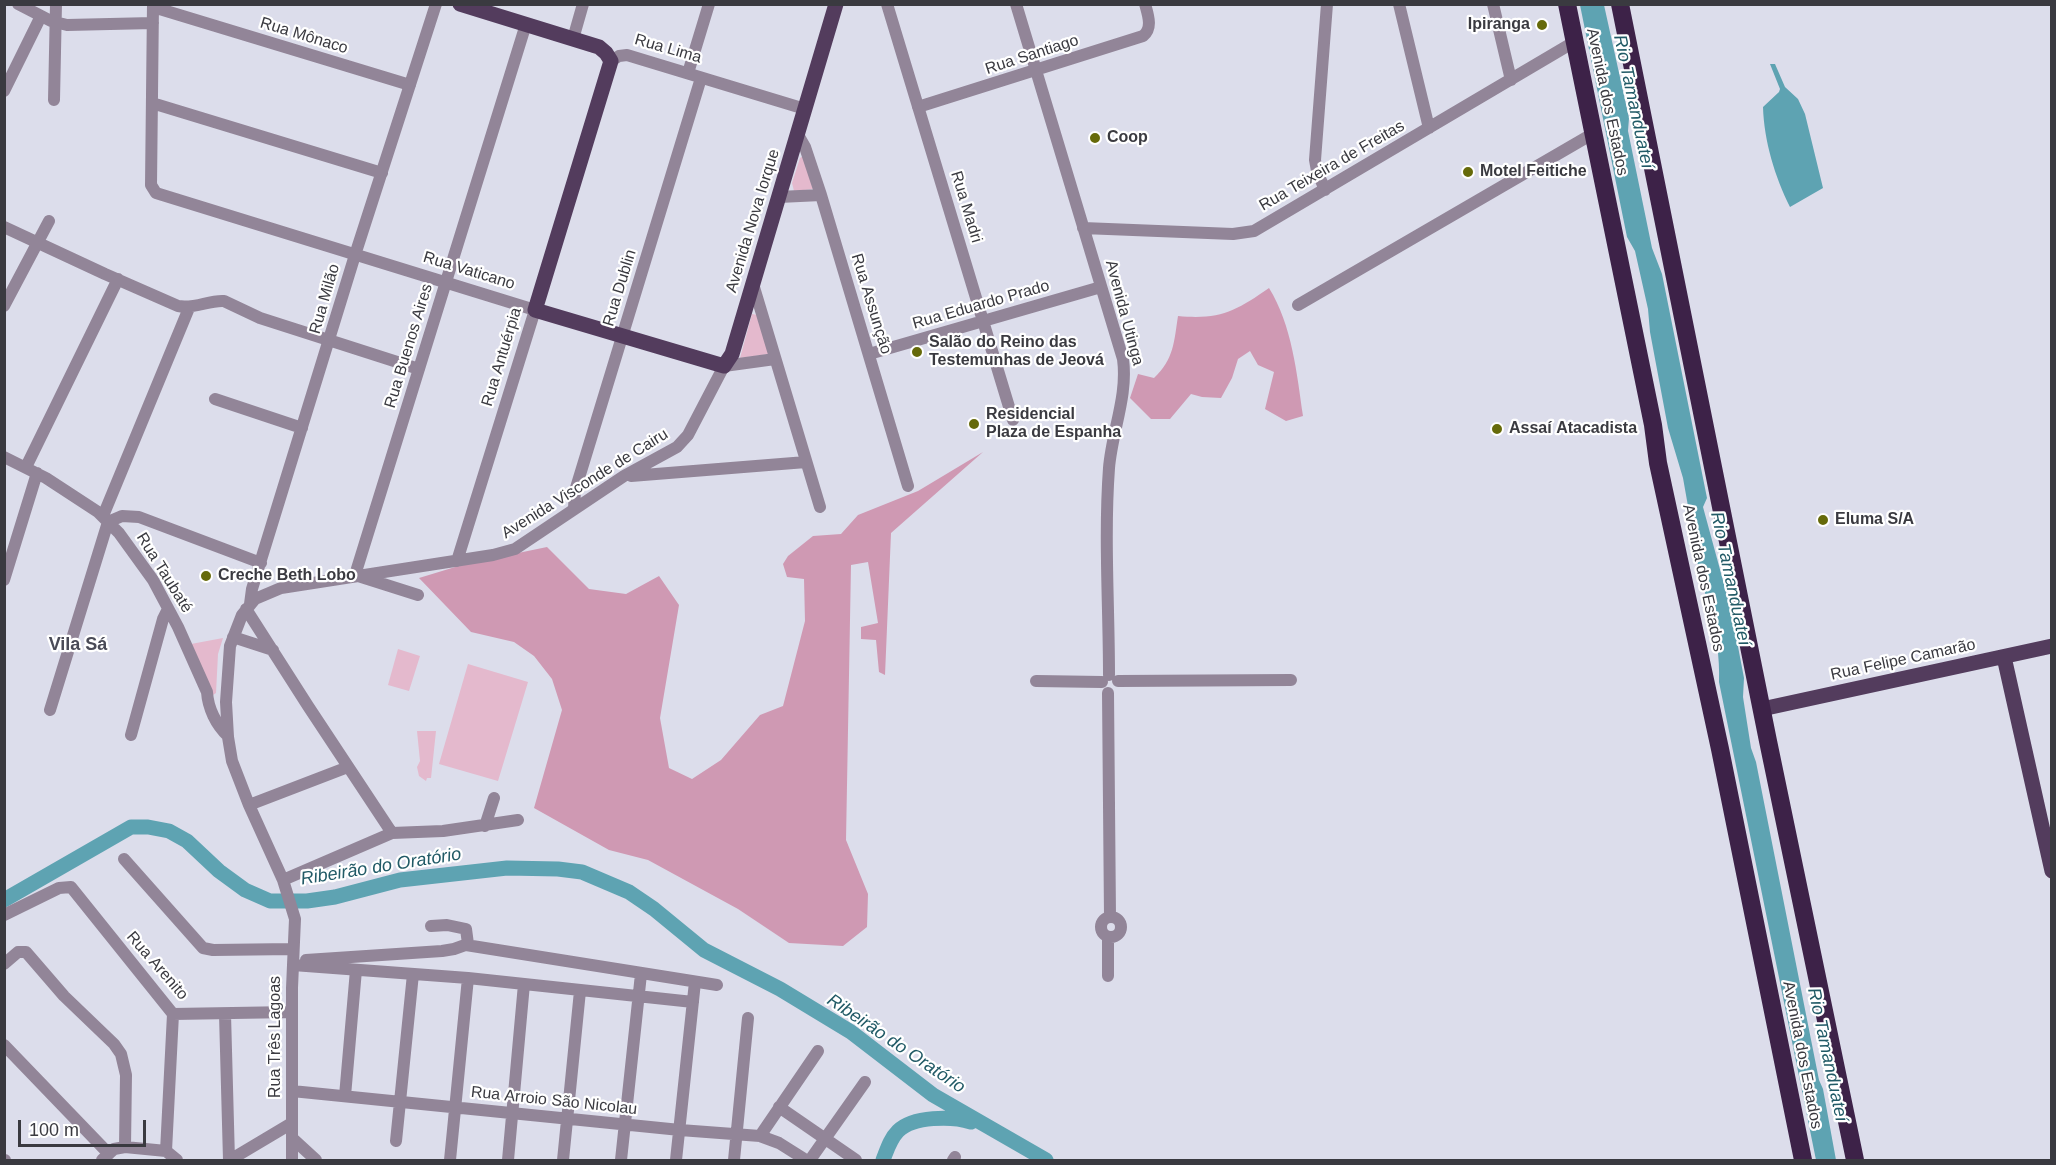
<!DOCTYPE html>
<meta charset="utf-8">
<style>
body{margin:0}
#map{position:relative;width:2056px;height:1165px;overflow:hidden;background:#dcddeb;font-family:Arial,sans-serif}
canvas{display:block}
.frame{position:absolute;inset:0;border:6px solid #3a3a40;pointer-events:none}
.scale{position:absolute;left:18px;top:1120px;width:128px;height:27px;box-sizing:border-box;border:3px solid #3a3a40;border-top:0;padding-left:8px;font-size:18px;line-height:21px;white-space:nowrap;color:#3a3a40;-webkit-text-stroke:4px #fff;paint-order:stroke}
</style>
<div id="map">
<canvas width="2056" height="1165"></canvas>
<div class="frame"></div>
<div class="scale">100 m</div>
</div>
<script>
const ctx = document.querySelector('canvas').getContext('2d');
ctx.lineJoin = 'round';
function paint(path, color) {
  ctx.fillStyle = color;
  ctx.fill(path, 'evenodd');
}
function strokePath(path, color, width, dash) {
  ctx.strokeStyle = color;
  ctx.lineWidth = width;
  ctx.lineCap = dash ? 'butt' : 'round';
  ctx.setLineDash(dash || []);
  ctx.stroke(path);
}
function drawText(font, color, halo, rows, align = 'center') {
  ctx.font = font + ' Arial,sans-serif';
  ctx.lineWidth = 4.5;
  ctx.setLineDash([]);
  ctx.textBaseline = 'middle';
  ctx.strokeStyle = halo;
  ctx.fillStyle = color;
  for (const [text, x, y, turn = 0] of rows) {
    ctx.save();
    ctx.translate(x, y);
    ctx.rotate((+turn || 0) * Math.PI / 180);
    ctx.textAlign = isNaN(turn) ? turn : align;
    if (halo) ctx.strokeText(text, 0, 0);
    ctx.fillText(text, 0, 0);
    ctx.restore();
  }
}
const green = new Path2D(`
 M803,156L813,189L794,191L792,183L800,158Z
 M752,314L757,315L769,354L740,358Z
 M223,638L218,654L216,693L213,695L191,644Z
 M398,649L420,656L409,691L388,685Z
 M468,664L528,682L498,781L439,764Z
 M417,731H436L431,778H427L426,781L419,776L417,767L420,761Z`);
const forest = new Path2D(`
 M1269,288C1292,325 1297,374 1303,416L1286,421L1265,409L1274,372L1258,365L1250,351L1238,359L1232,378L1221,398L1202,397L1191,394L1170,419H1151L1130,398L1138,374L1154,378C1174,359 1174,342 1178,316C1220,320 1236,311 1269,288Z
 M983,452L891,533L885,675L879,672L876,640L861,639V627L878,623L868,562L851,565L846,840L868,894L867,927L843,946L789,943L738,909L648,860L609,850L534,808L562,710L552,679L534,656L514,642L471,632L419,578L465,564L547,547L589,589L626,594L659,576L679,605L660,718L669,768L692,779L721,760L760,715L783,706L805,621L804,579L787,577L783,564L788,556L813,536L841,534L858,515L918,491Z`);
const water = new Path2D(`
 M1580,5H1604L1629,118L1628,131L1652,248L1662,274L1707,498L1703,507L1731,610L1744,678L1743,697L1751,748L1756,762L1819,1080L1823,1089L1836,1160H1816L1719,682C1720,658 1716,630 1709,607C1705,590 1698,575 1697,557L1683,478L1668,428L1650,332L1648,309L1635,251L1627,237Z
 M1770,64H1775L1785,87L1798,99L1805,114L1823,188L1790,207C1775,177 1764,141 1763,107L1779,92L1780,89Z`);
const river = new Path2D(`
 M4,900L131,827H148L169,831L187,841L219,871L245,890L270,901H307L335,897L400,880L507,868L558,869L582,872L629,892L654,909L704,950L780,989L851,1032L933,1095L1046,1160
 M883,1160C887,1150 890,1139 898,1131C913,1116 952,1116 971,1122`);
const minor = new Path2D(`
 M18,4L51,21L67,25L153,23
 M153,4L151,185L156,193L535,310L457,561
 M887,4L1013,420
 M1016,4L1123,359C1128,396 1112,431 1109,468C1104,536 1109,607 1109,675
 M1399,4L1429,128
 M1493,4L1511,80
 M153,7L410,85
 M573,39L583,4
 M611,61L619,56L627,55L805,109
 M688,73L709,4
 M4,91L41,16
 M54,100L56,4
 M152,103L382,173
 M918,107L1143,36C1153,28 1148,15 1145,4
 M797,133L805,147L821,195L908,486
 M1325,190L1317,171L1315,160L1327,4
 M779,197L821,195
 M4,227L105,274L178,306C196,309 208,300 224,301L260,318L419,369
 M1083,228L1233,234L1254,231L1574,42
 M753,284L820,507
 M1298,305L1594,133
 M4,306L49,221
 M869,354L1101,287
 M215,399L302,428
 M4,457L46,478L98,512L119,533L153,580L178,627L207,692C208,708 216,725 228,736
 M26,467L118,279
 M631,476L806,462
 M574,508L575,491L701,78
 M103,516L189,308
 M4,580L37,473
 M418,595L355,575L526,24
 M250,604L252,589L355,255L436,4
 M246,609L308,706L392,833
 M233,637L273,650
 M1036,681L1102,682
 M1118,681L1291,680
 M1108,693L1110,917
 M50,710L108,522L122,516L139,517L261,563
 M131,735L163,619L168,609
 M249,805L348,767
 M485,826L494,798
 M124,859L203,948L213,950L293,949
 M283,880L392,833L443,831L518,820
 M4,915L59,888L71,887L173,1014L292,1012
 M1101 927a10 10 0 1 1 20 0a10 10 0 1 1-20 0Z
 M466,945L717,985
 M306,960L442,951L454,949L468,944L466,929L447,925L431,926
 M4,964L18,952H26L64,996L114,1044L121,1054L126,1075L125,1147
 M293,965L468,978L693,1002
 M1108,976V937
 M225,1014L229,1160
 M4,1045L109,1154
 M292,1091L680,1130L760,1136L779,1143L806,1160
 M345,1096L356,970
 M779,1107L856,1160
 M760,1136L818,1051
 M292,1138L316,1160
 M396,1141L413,974
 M166,1151L173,1014
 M4,1160H5
 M102,1160L114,1149L125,1147L166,1151L177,1160
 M230,1160L292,1123
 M292,1160V988L295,919L283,880L249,805L232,761L228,737L226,702L230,646L242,615L255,599L281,588L493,555L515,549L624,476L677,447L688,435L724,366L775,359
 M450,1160L468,978
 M508,1160L524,984
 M563,1160L580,991
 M621,1160L641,974
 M676,1160L695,982
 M734,1160L748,1018
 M810,1160L865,1082
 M953,1160L955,1157`);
const major = new Path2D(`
 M460,4L599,47L606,53L611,61L535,310L724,366L732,354L836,4
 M2004,657L2052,871
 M1762,709L2052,646`);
const highway = new Path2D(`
 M1567,4L1653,425L1658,463L1720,749L1803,1160
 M1620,4L1768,741L1855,1160`);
const markers = [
 [1542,25,6,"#666a0a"],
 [1095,138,6,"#666a0a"],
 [1468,172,6,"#666a0a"],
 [917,352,6,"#666a0a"],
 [974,424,6,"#666a0a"],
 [1497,429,6,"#666a0a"],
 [1823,520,6,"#666a0a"],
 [206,576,6,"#666a0a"]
];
const poiNames = [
 ["Ipiranga",1530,25,"right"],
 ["Coop",1107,138],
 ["Motel Feitiche",1480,172],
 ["Salão do Reino das",929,343],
 ["Testemunhas de Jeová",929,361],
 ["Residencial",986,415],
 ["Plaza de Espanha",986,433],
 ["Assaí Atacadista",1509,429],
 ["Eluma S/A",1835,520],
 ["Creche Beth Lobo",218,576]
];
const streetNames = [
 ["Rua Mônaco",304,36,17],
 ["Rua Lima",668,49,16],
 ["Rua Santiago",1032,55,-18],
 ["Avenida dos Estados",1607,102,78],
 ["Rua Teixeira de Freitas",1332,166,-30],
 ["Rua Madri",966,207,73],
 ["Avenida Nova Iorque",753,221,-73],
 ["Rua Vaticano",469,271,17],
 ["Rua Dublin",620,288,-73],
 ["Rua Milão",325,299,-74],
 ["Rua Assunção",871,304,73],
 ["Rua Eduardo Prado",981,305,-16],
 ["Avenida Utinga",1124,313,75],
 ["Rua Buenos Aires",409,346,-73],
 ["Rua Antuérpia",502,357,-73],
 ["Avenida Visconde de Cairu",585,484,-32],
 ["Rua Taubaté",164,573,58],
 ["Avenida dos Estados",1703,578,78],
 ["Rua Felipe Camarão",1903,660,-12],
 ["Rua Arenito",157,966,49],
 ["Rua Três Lagoas",276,1037,-90],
 ["Avenida dos Estados",1802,1055,79],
 ["Rua Arroio São Nicolau",554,1101,6]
];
const waterNames = [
 ["Rio Tamanduateí",1633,102,78],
 ["Rio Tamanduateí",1730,579,78],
 ["Ribeirão do Oratório",381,867,-9],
 ["Ribeirão do Oratório",896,1044,34],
 ["Rio Tamanduateí",1827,1055,78]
];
const neighbourhoodNames = [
 ["Vila Sá",78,645]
];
paint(green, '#e4b9cd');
paint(forest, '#cf99b3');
paint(water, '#5ea3b2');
strokePath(river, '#5ea3b2', 15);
strokePath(minor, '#928598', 12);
strokePath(major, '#533c5d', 15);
strokePath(highway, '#3d2248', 18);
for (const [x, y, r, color] of markers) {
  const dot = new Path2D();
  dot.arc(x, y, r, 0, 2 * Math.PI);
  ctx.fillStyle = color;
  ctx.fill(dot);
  strokePath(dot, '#fff', 2);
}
drawText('bold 16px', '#3a3a40', '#fff', poiNames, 'left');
drawText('16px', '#3a3a40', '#fff', streetNames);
drawText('italic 18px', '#215a66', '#fff', waterNames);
drawText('bold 18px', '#4a4b57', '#fff', neighbourhoodNames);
</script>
